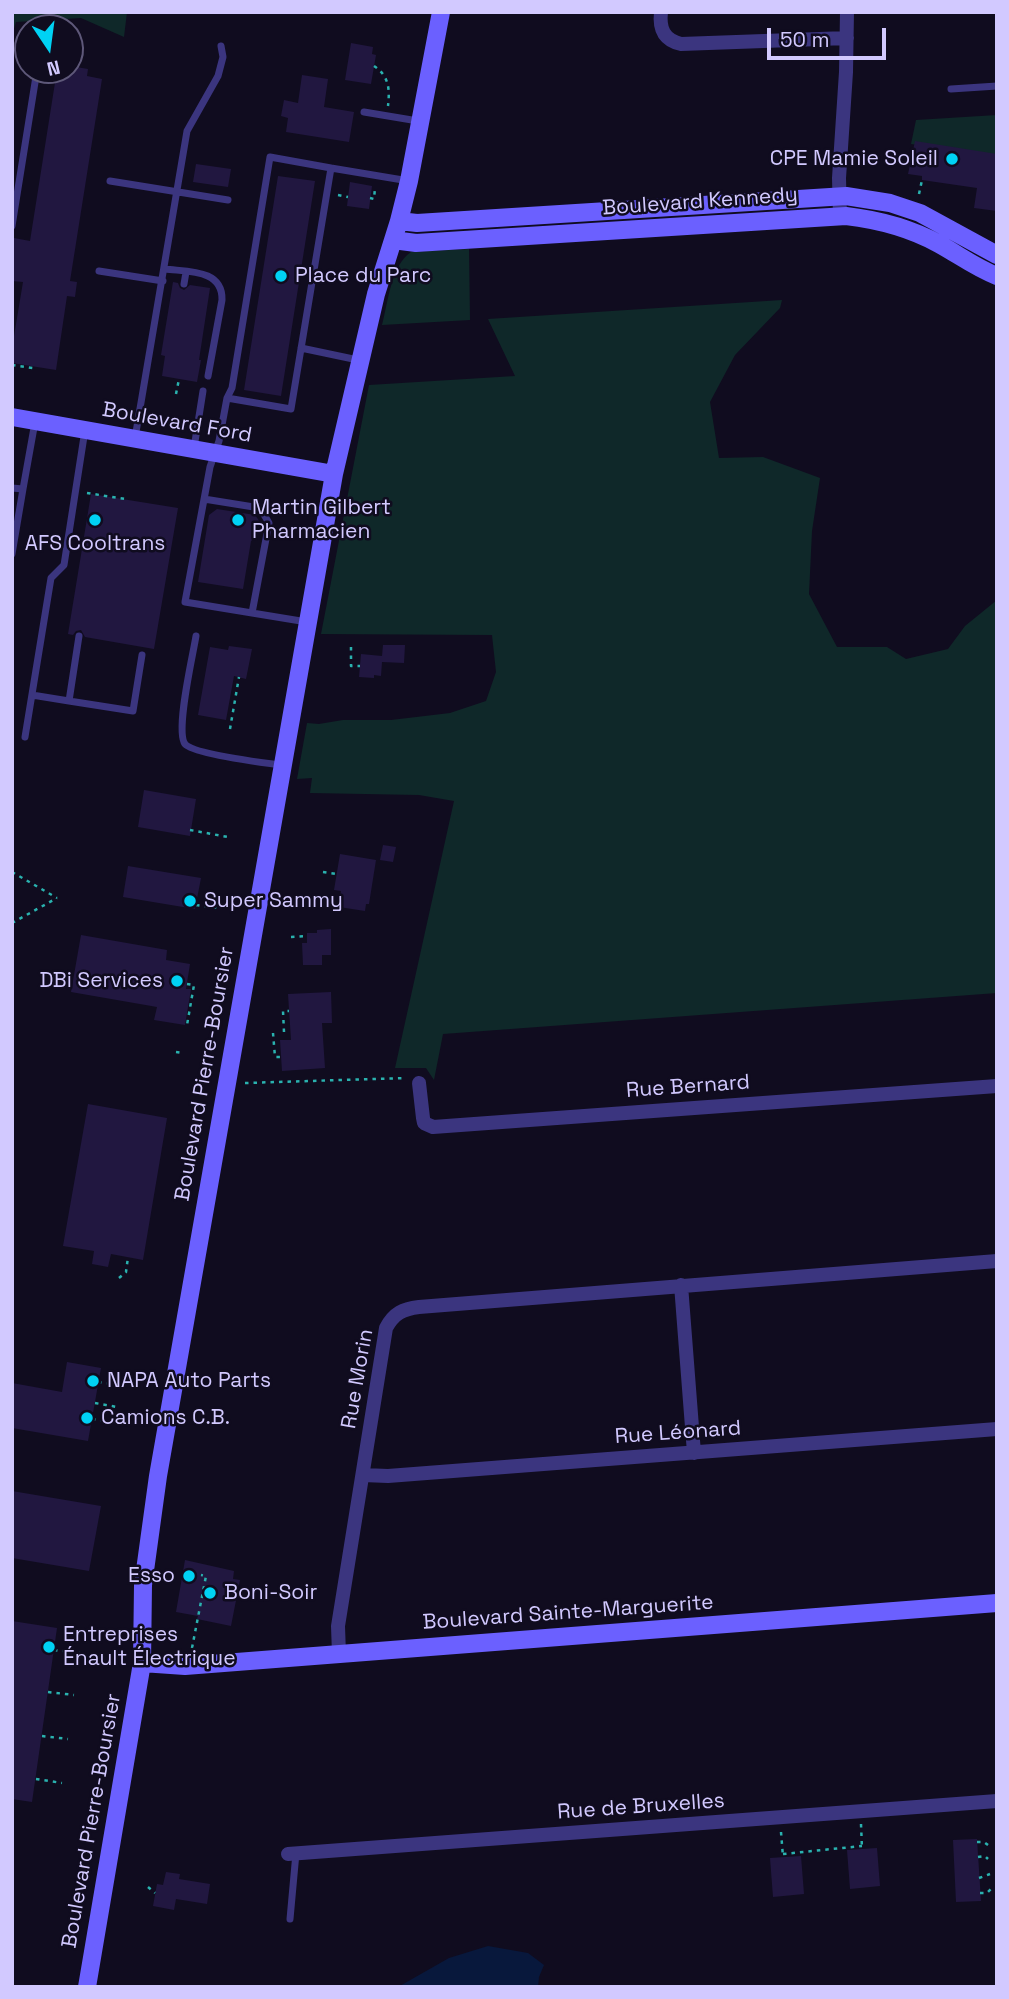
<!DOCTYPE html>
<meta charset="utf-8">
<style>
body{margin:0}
#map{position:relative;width:1009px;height:1999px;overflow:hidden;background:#100c1f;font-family:"Space Grotesk",sans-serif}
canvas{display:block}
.frame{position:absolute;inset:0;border:14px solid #d2c9ff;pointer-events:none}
.north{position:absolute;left:14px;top:14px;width:70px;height:70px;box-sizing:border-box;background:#100c1f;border:2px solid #5e5879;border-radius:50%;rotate:167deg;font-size:19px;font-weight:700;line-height:28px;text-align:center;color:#d2c9ff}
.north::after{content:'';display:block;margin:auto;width:24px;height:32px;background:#00d2f4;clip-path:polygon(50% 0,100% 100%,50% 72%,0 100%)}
.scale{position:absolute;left:767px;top:28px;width:119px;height:32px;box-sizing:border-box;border:4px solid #d2c9ff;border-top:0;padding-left:9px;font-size:21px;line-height:24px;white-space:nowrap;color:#d2c9ff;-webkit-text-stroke:5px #100c1f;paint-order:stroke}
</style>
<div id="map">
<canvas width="1009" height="1999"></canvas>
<div class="frame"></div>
<div class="north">N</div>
<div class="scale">50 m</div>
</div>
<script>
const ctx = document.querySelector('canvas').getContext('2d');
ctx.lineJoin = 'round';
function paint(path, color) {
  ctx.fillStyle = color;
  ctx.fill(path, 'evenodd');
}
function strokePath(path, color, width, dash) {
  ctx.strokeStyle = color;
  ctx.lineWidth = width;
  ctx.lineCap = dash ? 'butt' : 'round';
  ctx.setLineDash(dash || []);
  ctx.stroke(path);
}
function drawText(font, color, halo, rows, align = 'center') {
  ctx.font = font + ' "Space Grotesk",sans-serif';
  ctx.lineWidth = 5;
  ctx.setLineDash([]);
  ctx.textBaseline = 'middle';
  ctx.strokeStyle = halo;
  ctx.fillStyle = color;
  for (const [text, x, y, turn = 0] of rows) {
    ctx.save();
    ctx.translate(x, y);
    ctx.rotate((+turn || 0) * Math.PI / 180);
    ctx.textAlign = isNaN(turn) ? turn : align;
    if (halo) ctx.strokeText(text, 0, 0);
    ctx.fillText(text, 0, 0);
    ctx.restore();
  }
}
const green = new Path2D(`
 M12,12H127L124,37L81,18L16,22L12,35Z
 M997,115L995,149L997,156L911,144L916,120Z
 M469,249L470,320L382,325C388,303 391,265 411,252Z
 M782,300L780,308L735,355L710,402L719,458L763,457L820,478L812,531L809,594L837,647H887L906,659L948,649L965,626L997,600V993L443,1034L434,1080L426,1068H395L454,801L419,795L310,793L312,778L297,779L307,723L319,724L343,720H391L450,713L486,701L496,672L492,635L321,634L369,385L515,376L488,319Z`);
const water = new Path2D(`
 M488,1946L528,1953L544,1965L539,1977L538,1987H398L449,1958Z`);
const building = new Path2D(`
 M351,43L373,47L372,54L376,55L371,84L345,80Z
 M70,66L88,69L87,76L102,79L70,281L77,282L75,297L67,296L56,370L12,363V348L23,282L12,281V252L14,238L30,241L57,70H70Z
 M302,75L328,79L324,107L354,112L349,142L286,132L288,118L281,116L284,100L298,103Z
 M915,141L997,154V211L974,208L977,188L922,180V176L908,174Z
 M196,164L231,169L228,187L193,182Z
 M278,176L315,181L281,396L244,390Z
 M350,182L372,186L369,209L347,206Z
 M173,282L178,283L180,288L184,290L190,285L210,288L199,360H201L197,382L162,376L165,356L161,355Z
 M91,494L178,508L154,649L85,637L81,630L76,631L73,635L68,634Z
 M217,509L255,515L260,522L258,535L251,541L243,589L198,582L209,515Z
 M383,645H405L404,663L382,662L381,676L374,675V678L359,677L361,654L382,656Z
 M229,646L252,649L246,679L234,676L226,720L198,715L210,647L228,650Z
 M144,790L196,799L190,836L138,827Z
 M383,845L396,847L393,862L380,860Z
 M340,854L376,860L369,904H366L365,911L339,907L341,891L334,890Z
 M128,866L201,878L195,909L123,897Z
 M331,929V955H322V965H303L302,943H307V933H317V930Z
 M81,935L167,950L166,960L190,964L186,989H191L185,1025L154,1020L157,1007L71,992Z
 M331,992L332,1023H322L325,1068L282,1071L280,1040H291L288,994Z
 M88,1104L167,1118L143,1260L111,1254L108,1267L92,1264L94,1251L63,1246Z
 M67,1362L101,1368L88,1441L12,1428V1383L62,1392Z
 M12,1491L101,1506L89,1571L12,1558Z
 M185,1560L234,1571L233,1579L240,1580L231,1626L197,1619L198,1616L176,1612Z
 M12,1621L57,1628L32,1802L12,1799Z
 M977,1839L981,1901L956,1902L953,1840Z
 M877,1848L880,1886L850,1889L847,1850Z
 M801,1856L804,1894L773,1897L770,1858Z
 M166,1872L180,1874L179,1879L210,1884L207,1904L176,1899L174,1910L153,1906L157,1884L163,1885Z`);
const path = new Path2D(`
 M374,66C389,76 390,89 388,106
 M919,194L922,180
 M338,195L348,197
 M370,198L374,199L375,188
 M12,365L33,368V366
 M176,394L179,379
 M87,493L125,499
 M351,647V666H360
 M230,729L239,677
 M190,830L228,837
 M12,872L57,898
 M323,872L337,874
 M196,905L220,908
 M12,923L57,898
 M291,937L307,936
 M187,984L194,985L187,1025
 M284,1032L283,1011H289
 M273,1033L275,1057H281
 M176,1052L183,1053
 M245,1083L406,1078
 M119,1278L126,1272L128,1257
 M98,1382L120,1385
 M95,1403L117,1407
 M92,1419L114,1422
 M192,1648L206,1576L201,1575
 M54,1650L80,1653
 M48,1692L74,1695
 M42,1736L68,1739
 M36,1779L62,1783
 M861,1824L862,1849
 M781,1832L783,1857
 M977,1842H984L988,1845
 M783,1854L862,1846
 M978,1857L985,1856L988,1859
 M979,1878L990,1874
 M148,1887L155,1893
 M980,1893H987L991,1889`);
const lane = new Path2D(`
 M951,89L997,86
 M364,112L418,121
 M110,181L228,200
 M12,226L37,70
 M165,269C188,272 223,269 222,300L208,376
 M99,271L163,281
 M184,284L186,272
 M301,348L358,360
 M227,398L232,388L270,157L331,168
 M135,438L187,131L218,76L223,57L221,46
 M194,448L203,391
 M12,488L23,489L35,422
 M204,499L260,508L269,523L252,613
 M12,554L23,489
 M307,622L185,602L210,467L219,441L227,398L291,409L331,168L409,181
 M196,636C193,655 175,731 185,744C194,754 265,763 281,765
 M32,695L69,701L79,636
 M69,701L133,711L142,655
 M25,737L51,578L64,565L85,430
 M290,1919L296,1853`);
const street = new Path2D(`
 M661,12C659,29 664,40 681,44L847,38
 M840,216L839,178L846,72L847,12
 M419,1083L423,1118L424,1123L433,1127L997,1086
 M681,1285L694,1453
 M363,1475L388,1476L997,1429
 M339,1654L338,1626L386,1328C394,1313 403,1309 419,1307L997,1261
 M288,1854L997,1801`);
const secondary = new Path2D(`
 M399,221L417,223L846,196L890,203L920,213L997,255
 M393,240L416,243L846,216C880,220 910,228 939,244C959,255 976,268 997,276
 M12,417L334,474
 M142,1663L185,1666L997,1603
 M87,1987L142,1663L143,1585L158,1476L334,474L376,294L399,221L409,181L441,12`);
const markers = [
 [952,159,7,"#00d2f4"],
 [281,276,7,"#00d2f4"],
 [95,520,7,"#00d2f4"],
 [238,520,7,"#00d2f4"],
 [190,901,7,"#00d2f4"],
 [177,981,7,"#00d2f4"],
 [93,1381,7,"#00d2f4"],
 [87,1418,7,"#00d2f4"],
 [189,1576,7,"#00d2f4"],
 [210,1593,7,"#00d2f4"],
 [49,1647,7,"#00d2f4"]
];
const poiNames = [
 ["CPE Mamie Soleil",938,159,"right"],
 ["Place du Parc",295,276],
 ["Martin Gilbert",252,508],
 ["Pharmacien",252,532],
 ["AFS Cooltrans",95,544,"center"],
 ["Super Sammy",204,901],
 ["DBi Services",163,981,"right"],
 ["NAPA Auto Parts",107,1381],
 ["Camions C.B.",101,1418],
 ["Esso",175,1576,"right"],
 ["Boni-Soir",224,1593],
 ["Entreprises",63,1635],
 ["Énault Électrique",63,1659]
];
const streetNames = [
 ["Boulevard Kennedy",700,202,-4],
 ["Boulevard Ford",177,423,10],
 ["Boulevard Pierre-Boursier",205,1074,-80],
 ["Rue Bernard",688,1087,-4],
 ["Rue Morin",358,1379,-80],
 ["Rue Léonard",678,1433,-4],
 ["Boulevard Sainte-Marguerite",568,1613,-4],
 ["Rue de Bruxelles",641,1807,-4],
 ["Boulevard Pierre-Boursier",92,1821,-80]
];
paint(green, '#0f2829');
paint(water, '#08183c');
paint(building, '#211740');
strokePath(path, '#2ab2af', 2.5, [3.5, 5]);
strokePath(lane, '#3b357f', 7);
strokePath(street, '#3b357f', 14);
strokePath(secondary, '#6b60ff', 18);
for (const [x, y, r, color] of markers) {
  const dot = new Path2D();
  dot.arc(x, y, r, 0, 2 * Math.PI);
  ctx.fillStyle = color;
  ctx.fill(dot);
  strokePath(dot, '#100c1f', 2.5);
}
drawText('21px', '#d2c9ff', '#100c1f', poiNames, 'left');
drawText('21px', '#d2c9ff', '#100c1f', streetNames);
</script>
